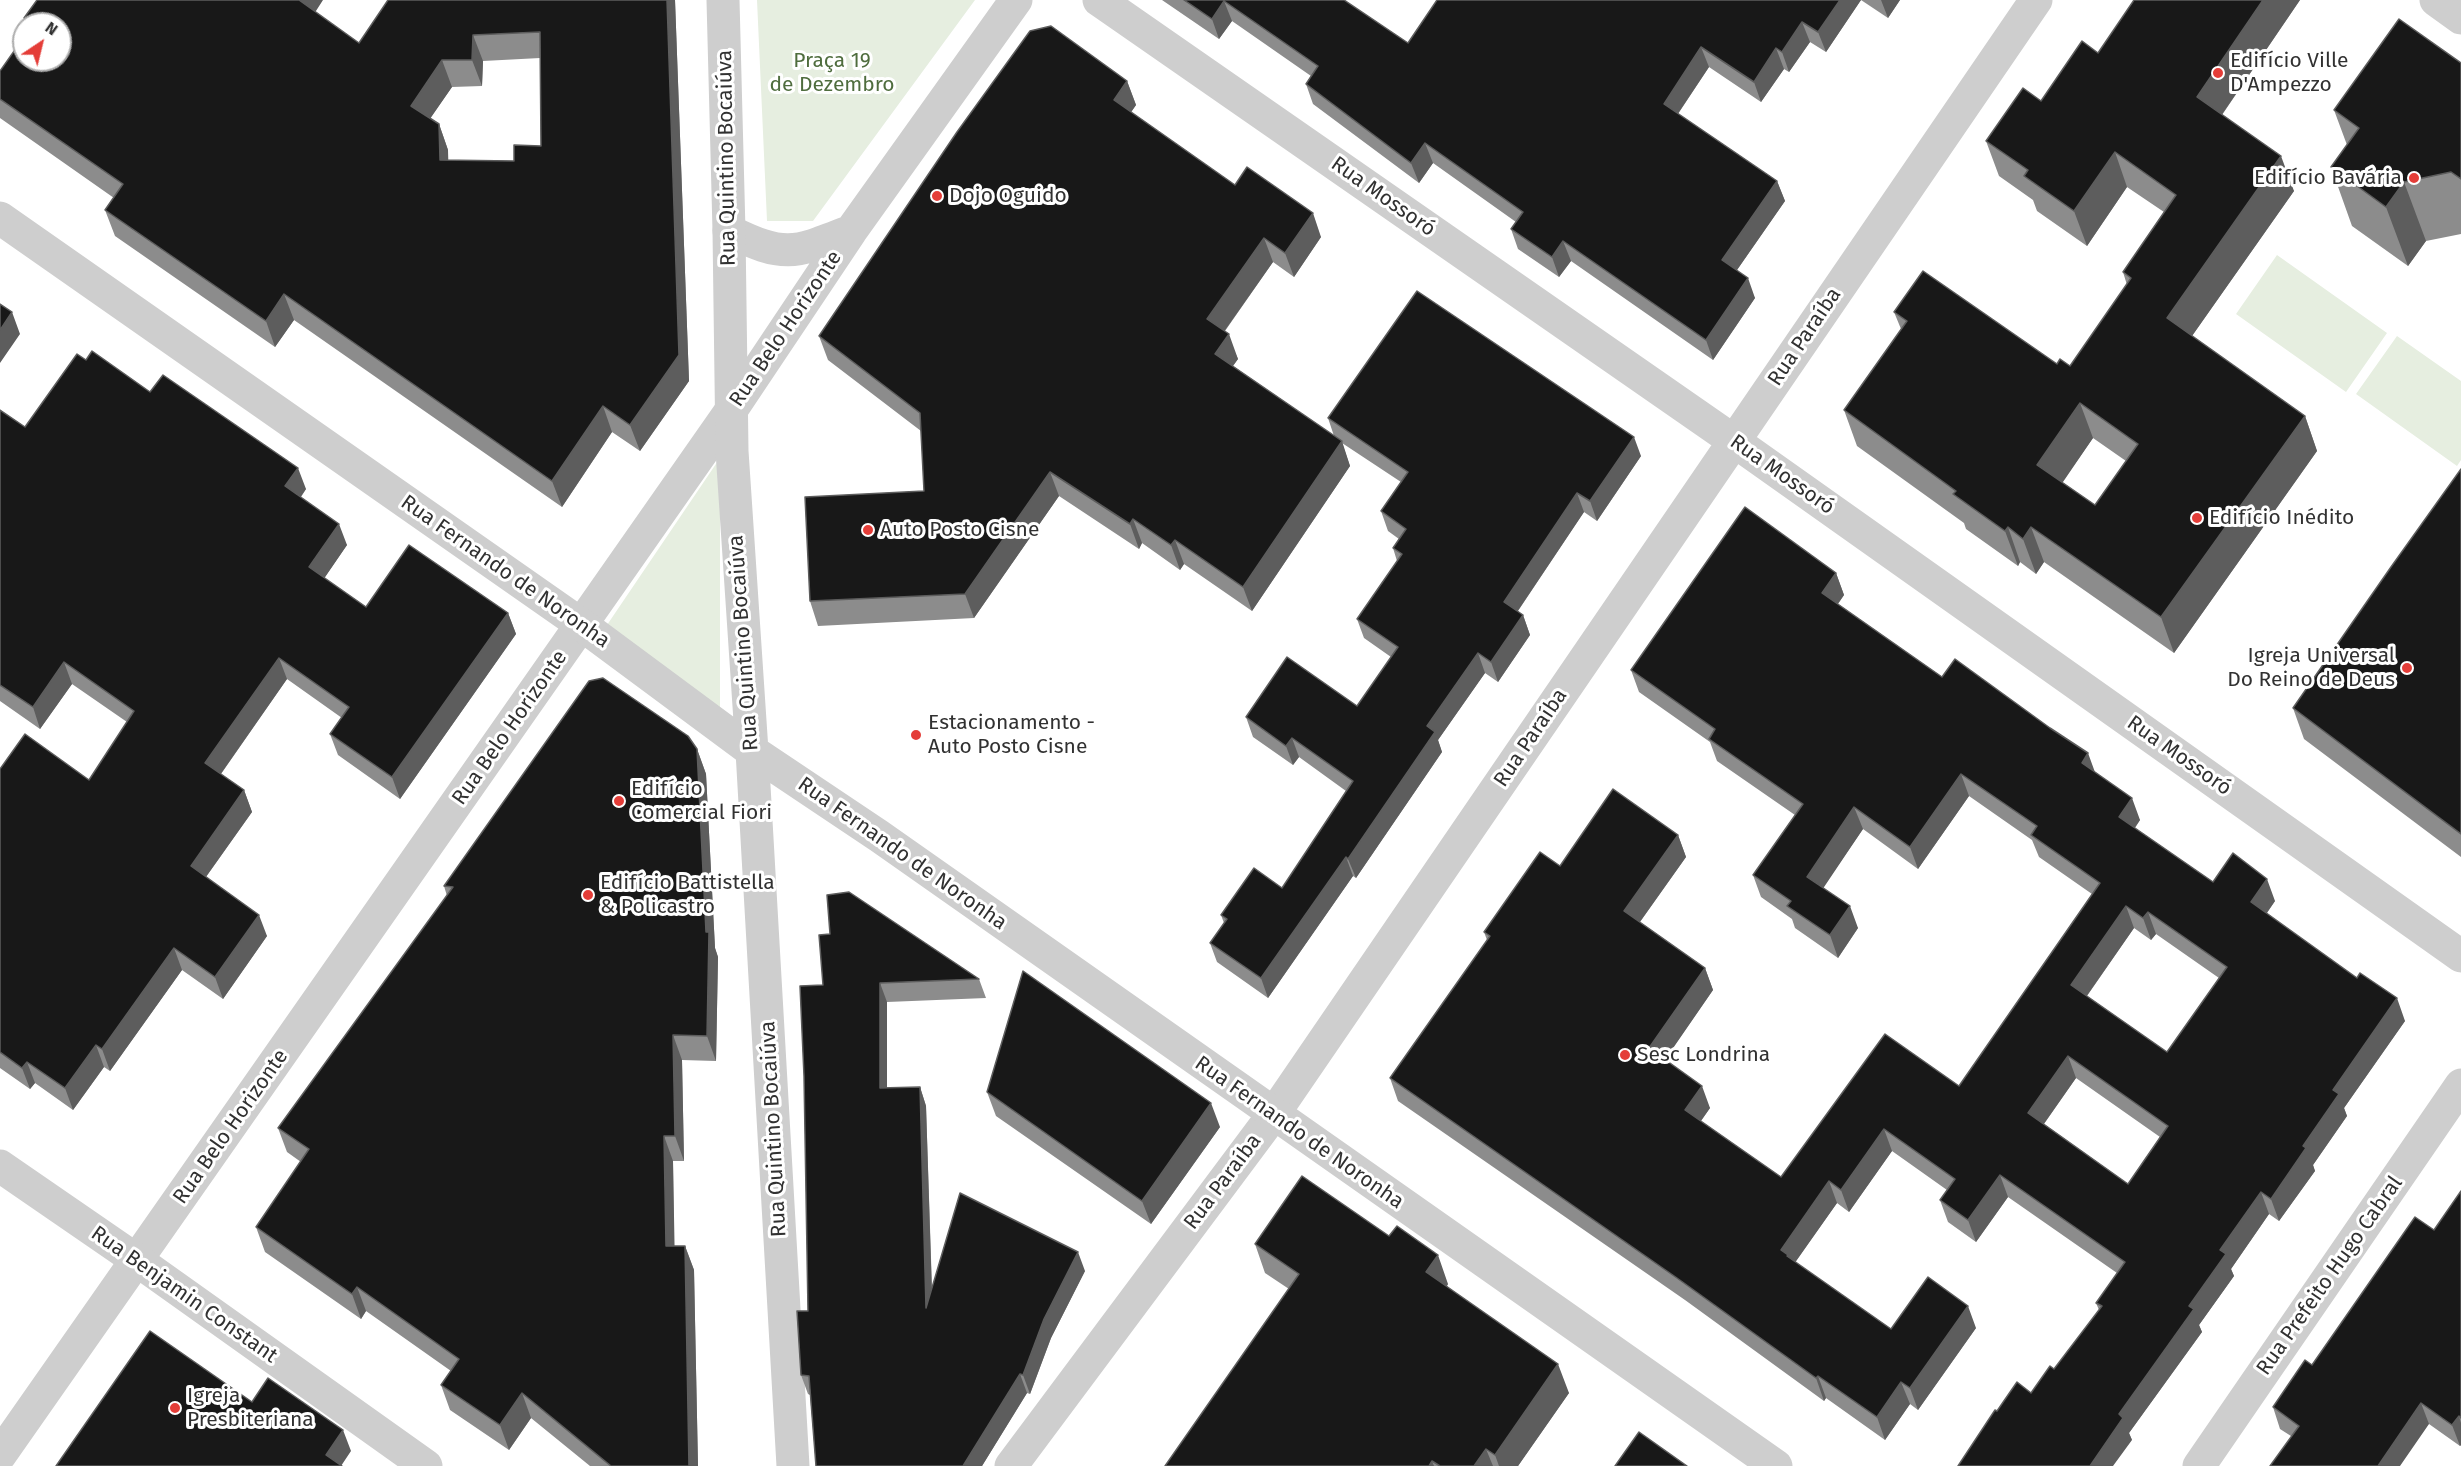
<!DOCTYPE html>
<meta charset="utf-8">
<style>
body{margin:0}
#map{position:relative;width:2461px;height:1466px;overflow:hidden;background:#fff;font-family:"Fira Sans",sans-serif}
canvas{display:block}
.north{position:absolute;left:12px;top:12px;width:60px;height:60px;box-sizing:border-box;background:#fff;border:2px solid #adadad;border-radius:50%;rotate:35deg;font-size:16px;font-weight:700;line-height:24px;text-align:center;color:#313131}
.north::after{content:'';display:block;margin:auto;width:21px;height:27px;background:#e43d38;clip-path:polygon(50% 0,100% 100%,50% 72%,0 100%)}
</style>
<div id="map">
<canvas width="2461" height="1466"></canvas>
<div class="north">N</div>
</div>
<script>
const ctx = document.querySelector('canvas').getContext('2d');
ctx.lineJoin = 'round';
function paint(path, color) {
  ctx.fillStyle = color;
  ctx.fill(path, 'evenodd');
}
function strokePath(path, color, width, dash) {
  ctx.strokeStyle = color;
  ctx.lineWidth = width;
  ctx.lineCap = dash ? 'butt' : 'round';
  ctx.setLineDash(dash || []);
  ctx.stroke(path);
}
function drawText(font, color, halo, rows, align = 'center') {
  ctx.font = font + ' "Fira Sans",sans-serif';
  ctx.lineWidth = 6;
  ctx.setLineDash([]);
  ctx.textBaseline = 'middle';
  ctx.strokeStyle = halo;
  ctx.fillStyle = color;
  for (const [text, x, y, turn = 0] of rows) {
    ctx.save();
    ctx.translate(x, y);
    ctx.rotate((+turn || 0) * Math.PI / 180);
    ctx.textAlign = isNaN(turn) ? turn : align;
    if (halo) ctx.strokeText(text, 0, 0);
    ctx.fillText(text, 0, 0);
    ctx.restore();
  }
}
const green = new Path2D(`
 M757,0H975L813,221H767Z
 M2277,255L2387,333L2346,392L2236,314Z
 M2397,336L2461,381V460L2457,466L2356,394Z
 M720,458V717L607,625Z`);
const minor = new Path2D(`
 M1099,0L1734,441L2461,956
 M2436,0L2461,18
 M729,231C786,259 795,253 851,231
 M0,1455L730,412L851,231L1016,0
 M1011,1466L1273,1115L2036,0`);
const tertiary = new Path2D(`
 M723,0L729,231L732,451L752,751L793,1466
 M0,218L582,625L752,751L879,836L1776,1466
 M0,1166L138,1261L426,1466
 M2199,1466L2461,1085`);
const wall = new Path2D(`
 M675,0L689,381L640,451L612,432L562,507L294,320L275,347L115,236L105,210L114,198L0,118V71L60,24H26L24,18L315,12L359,43ZM540,58L541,146L514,161L448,160V150L439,124L430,118L452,87L482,86L483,61Z
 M1162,0H1344L1408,43L1437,0H1900L1888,18L1861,0L1826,52L1810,42L1789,72L1784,69L1761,102L1709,67L1678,114L1777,181L1785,201L1737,270L1755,298L1713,360L1571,261L1559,277L1518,249L1511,229L1516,222L1433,163L1419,183L1313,104L1306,84L1311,76L1232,21L1219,39Z
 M2300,0L2222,115L2294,191L2192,336L2305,416L2317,451L2174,653L2044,562L2036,574L2020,562L2018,566L1966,529L1964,523L1857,446L1844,410L1901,329L1894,312L2057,364L2070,366L2127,285L2123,272L2164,212L2127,187L2087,246L2037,211L2033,200L1999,176L1986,141L2041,101L2098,53ZM2093,438L2126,461L2095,505L2062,482Z
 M2461,63V234L2426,241L2408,266L2352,226L2331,167L2347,145L2334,110Z
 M1127,81L1136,105L1131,112L1235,185L1321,237L1294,277L1273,262L1225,331L1238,359L1233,366L1334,436L1328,418L1641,456L1597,521L1584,512L1518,611L1523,615L1530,635L1498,682L1485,673L1438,740L1442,752L1356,878L1353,876L1268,998L1217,962L1210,943L1224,923L1221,915L1282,888L1346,791L1299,757L1293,765L1253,737L1246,717L1357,706L1391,657L1364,638L1357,619L1397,561L1393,548L1399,539L1388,531L1381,511L1401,482L1342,443L1350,466L1252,611L1184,564L1180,570L1142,543L1139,549L1059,496L974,618L818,626L810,601L924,491L921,431L828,360L819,336Z
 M86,360L150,392L306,489L301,497L347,545L324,578L366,607L508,613L516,634L400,799L338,755L330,734L342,718L287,679L221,774L244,790L252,812L206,877L267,936L223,999L182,970L110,1071L104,1067L73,1110L35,1083L30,1089L0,1068V769L89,780L127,722L72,684L40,729L0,701V410L25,427Z
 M2461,469V857L2304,739L2293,708Z
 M1836,573L1844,595L1838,604L1942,677L2095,772L2140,820L2135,828L2213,882L2275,901L2267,913L2405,1021L2344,1108L2347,1116L2313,1165L2315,1171L2279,1221L2269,1214L2231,1269L2234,1276L2199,1325L2202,1332L2129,1433L2132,1440L1997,1411L2031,1393L2054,1369L2099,1310L2096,1303L2117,1273L2008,1197L1976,1242L1948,1222L1940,1200L1947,1190L1892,1151L1849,1212L1837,1203L1795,1262L1891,1329L1976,1328L1918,1410L1910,1404L1885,1440L1826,1398L1824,1401L1685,1300L1398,1101L1390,1078L1487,940L1484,932L1560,866L1678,835L1686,857L1640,922L1705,968L1713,990L1665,1059L1710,1108L1701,1121L1781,1177L1959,1086L2092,894L2039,857L2032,840L1969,796L1918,869L1863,829L1823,887L1858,928L1838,958L1795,928L1792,919L1761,897L1753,875L1795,815L1717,761L1710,742L1639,692L1631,670ZM2134,928L2151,940L2156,934L2219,978L2167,1052L2087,996ZM2076,1078L2160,1137L2128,1184L2044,1124Z
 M697,749L706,774L715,948L718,957L716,1061L682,1060L684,1161H673L674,1246H685L694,1270L698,1466H590L531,1418L509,1450L450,1410L441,1385L451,1371L366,1311L361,1319L265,1252L256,1227L301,1162L287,1152L278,1128L447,896L444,886Z
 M979,979L986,998L887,1002V1088L920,1087L926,1106L932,1288L1085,1271L1051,1338L1030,1394L1027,1393L982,1466H816L810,1395L808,1394L801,1375L808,1311L804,1076L800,986Z
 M987,1092L1220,1127L1151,1224L996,1116Z
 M2461,1191V1445L2460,1446L2429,1424L2291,1436L2280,1429L2273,1407L2434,1230Z
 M1255,1244L1448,1284L1447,1286L1569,1393L1518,1466H1165L1289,1289L1265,1273Z`);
const shadedWall = new Path2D(`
 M298,0H323L307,25Z
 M667,0H675L689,381L640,451L630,425Z
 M1840,0H1861L1826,52L1818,32Z
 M1881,0H1900L1888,18Z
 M2263,0H2300L2210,132L2197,97Z
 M1224,1L1232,21L1219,39L1212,19Z
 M1802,22L1810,42L1789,72L1782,52Z
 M473,35L483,61L482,86L472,60Z
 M1701,47L1709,67L1671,124L1664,104Z
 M1776,48L1784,69L1761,102L1754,82Z
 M442,60L452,87L421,132L411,106Z
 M1127,81L1136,105L1123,124L1114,100Z
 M439,124L448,150L449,186L440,160Z
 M1425,143L1433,163L1419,183L1411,163Z
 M2115,152L2127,187L2087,246L2074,211Z
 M2281,156L2294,191L2180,353L2167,318Z
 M1777,181L1785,201L1730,280L1722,260Z
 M2404,182L2426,241L2408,266L2386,207Z
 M1313,213L1321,237L1294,277L1285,253Z
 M1264,238L1273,262L1216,343L1207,319Z
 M1563,241L1571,261L1559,277L1552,257Z
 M1748,278L1755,298L1713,360L1706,340Z
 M284,294L294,320L275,347L266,321Z
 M12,312L20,334L0,363V330Z
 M1229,334L1238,359L1224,378L1215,354Z
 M2080,403L2093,438L2050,501L2037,465Z
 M603,406L612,432L562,507L552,481Z
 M2305,416L2317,451L2174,653L2161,617Z
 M1634,437L1641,456L1597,521L1590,501Z
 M1342,441L1350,466L1252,611L1243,587Z
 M298,468L306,489L293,508L285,486Z
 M1050,472L1059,496L974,618L965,594Z
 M1577,493L1584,512L1511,621L1504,602Z
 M1133,519L1142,543L1139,549L1130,524Z
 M339,524L347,545L317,589L309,567Z
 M2008,527L2020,562L2018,566L2005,531Z
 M2031,527L2044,562L2036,574L2023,539Z
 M1175,540L1184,564L1180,570L1171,545Z
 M1836,573L1844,595L1830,615L1822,593Z
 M508,613L516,634L400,799L392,777Z
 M1523,615L1530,635L1498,682L1491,662Z
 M1478,653L1485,673L1438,740L1442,752L1356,878L1348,859L1427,726Z
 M279,658L287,679L213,785L205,763Z
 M64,662L72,684L40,729L33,707Z
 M1292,738L1299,757L1293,765L1286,746Z
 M697,749L706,774L715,948L718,957L716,1061L707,1036L706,932Z
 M2088,753L2096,775L2082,763Z
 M1961,774L1969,796L1918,869L1910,847Z
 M244,790L252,812L198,888L191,866Z
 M2132,798L2140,820L2127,839L2119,817Z
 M1854,807L1863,829L1816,899L1807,877Z
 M1678,835L1686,857L1632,933L1624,911Z
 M1346,857L1353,876L1268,998L1261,978Z
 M2267,879L2275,901L2259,924L2251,902Z
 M1850,906L1858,928L1838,958L1830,935Z
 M2126,906L2134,928L2079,1007L2071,985Z
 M2148,912L2156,934L2151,940L2143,918Z
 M259,915L267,936L223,999L215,977Z
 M174,948L182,970L110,1071L102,1049Z
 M1705,968L1713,990L1658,1070L1649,1048Z
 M880,983L887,1002V1107L880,1088Z
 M2397,998L2405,1021L2344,1108L2347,1116L2313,1165L2315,1171L2279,1221L2271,1199L2303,1146L2333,1090Z
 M673,1035L682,1060L684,1161L675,1136Z
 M96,1045L104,1067L73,1110L65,1088Z
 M2068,1056L2076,1078L2036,1135L2028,1113Z
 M27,1062L35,1083L30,1089L22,1068Z
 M1702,1086L1710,1108L1693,1132L1685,1110Z
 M920,1087L926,1106L933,1327L926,1308Z
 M1211,1103L1220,1127L1151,1224L1142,1201Z
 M1884,1129L1892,1151L1849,1212L1841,1190Z
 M664,1136L673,1161L675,1271L666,1246Z
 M2000,1175L2008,1197L1976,1242L1968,1220Z
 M1829,1181L1837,1203L1792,1267L1781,1250Z
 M2261,1192L2269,1214L2231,1269L2234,1276L2199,1325L2202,1332L2129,1433L2132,1440L2113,1466H2090L2119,1414L2189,1306L2220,1250Z
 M685,1246L694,1270L698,1466H689Z
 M1078,1252L1085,1271L1051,1338L1030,1394L1023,1375L1044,1319Z
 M1438,1255L1448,1284L1437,1301L1426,1272Z
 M357,1287L366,1311L361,1319L352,1294Z
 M1968,1306L1976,1328L1918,1410L1910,1388Z
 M1558,1364L1569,1393L1518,1466H1499L1495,1455Z
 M1020,1374L1027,1393L982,1466H963Z
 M1818,1376L1826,1398L1824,1401L1816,1378Z
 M1901,1382L1910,1404L1885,1440L1877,1417Z
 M522,1393L531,1418L509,1450L500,1425Z
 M2421,1403L2429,1424L2400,1466H2378Z
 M2459,1416L2461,1423V1445L2460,1446L2452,1425Z
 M343,1430L351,1451L341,1466L326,1455Z
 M1486,1449L1493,1466H1474Z
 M1432,1461L1434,1466H1429Z`);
const building = new Path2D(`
 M37,0H299L359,43L388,0H667L679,355L630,425L603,406L552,481L284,294L266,321L105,210L123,184L0,99V71L24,37V60H60V24H32L24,18ZM540,32L541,146L514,145V161L440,160L439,124L411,106L442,60H472L473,35Z
 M1184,0H1344L1408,43L1437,0H1840L1818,32L1802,22L1782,52L1776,48L1754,82L1701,47L1664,104L1777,181L1722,260L1748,278L1706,340L1563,241L1552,257L1511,229L1523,212L1425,143L1411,163L1306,84L1318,66L1224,1L1212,19Z
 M2134,0H2263L2197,97L2281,156L2167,318L2305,416L2161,617L2031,527L2023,539L2008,527L2005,531L1953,494L1956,491L1844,410L1907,321L1894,312L1923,271L2057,364L2060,359L2070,366L2131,278L2123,272L2176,195L2115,152L2074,211L2024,176L2028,170L1986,141L2023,88L2041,101L2082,41L2098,53ZM2080,403L2138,444L2095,505L2037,465Z
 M2399,19L2461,63V179L2451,172L2404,182L2386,207L2331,167L2359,128L2334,110Z
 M1051,26L1127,81L1114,100L1235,185L1247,167L1313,213L1285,253L1264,238L1207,319L1229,334L1215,354L1342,441L1243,587L1175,540L1171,545L1133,519L1130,524L1050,472L965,594L810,601L805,497L924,491L920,413L819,336L957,132L1030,31Z
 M1417,291L1634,437L1590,501L1577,493L1504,602L1523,615L1491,662L1478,653L1427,726L1435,732L1348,859L1346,857L1261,978L1210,943L1227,919L1221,915L1254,868L1282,888L1353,781L1292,738L1286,746L1246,717L1287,657L1357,706L1398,647L1357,619L1402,554L1393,548L1406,529L1381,511L1408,472L1328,418Z
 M0,304L12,312L0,330Z
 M92,351L150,392L163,375L298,468L285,486L339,524L309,567L366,607L409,545L508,613L392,777L330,734L349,707L279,658L205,763L244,790L191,866L259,915L215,977L174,948L102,1049L96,1045L65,1088L27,1062L22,1068L0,1052V769L25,734L89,780L134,711L64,662L33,707L0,685V410L25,427L77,354L86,360Z
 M2461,469V834L2293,708L2391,567Z
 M1745,507L1836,573L1822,593L1942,677L1955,659L2050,728L2088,753L2082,763L2132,798L2119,817L2213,882L2233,853L2267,879L2251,902L2357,978L2360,973L2397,998L2333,1090L2339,1094L2303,1146L2306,1148L2271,1199L2261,1192L2220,1250L2226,1254L2189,1306L2194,1309L2119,1414L2123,1418L2090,1466H1958L1995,1410L1997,1411L2017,1382L2031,1393L2050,1366L2054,1369L2102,1306L2096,1303L2125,1262L2000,1175L1968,1220L1940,1200L1955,1179L1884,1129L1841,1190L1829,1181L1781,1250L1788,1255L1787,1256L1891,1329L1928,1277L1968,1306L1910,1388L1901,1382L1877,1417L1818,1376L1816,1378L1677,1278L1390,1078L1490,936L1484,932L1540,852L1560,866L1613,789L1678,835L1624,911L1705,968L1649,1048L1702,1086L1685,1110L1781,1177L1885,1034L1959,1086L2100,883L2031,835L2037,826L1961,774L1910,847L1854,807L1807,877L1850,906L1830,935L1787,906L1791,901L1753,875L1803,804L1709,739L1715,729L1631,670ZM2126,906L2143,918L2148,912L2227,967L2167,1052L2071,985ZM2068,1056L2168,1126L2128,1184L2028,1113Z
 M603,678L688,736L697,749L706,932H709L707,1036L673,1035L675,1136H664L666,1246H685L689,1466H611L522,1393L500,1425L441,1385L459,1359L357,1287L352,1294L256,1227L309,1149L278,1128L453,887L444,886L589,681Z
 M849,892L979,979L880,983V1088L920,1087L926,1308L960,1193L1078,1252L1044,1319L1023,1375L1020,1374L963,1466H816L809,1376L801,1375L797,1311H808L804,1076L800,986L823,985L819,935L830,934L827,895Z
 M1023,971L1211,1103L1142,1201L987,1092Z
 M1302,1176L1389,1236L1397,1226L1438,1255L1426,1272L1558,1364L1495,1455L1486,1449L1474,1466H1440L1432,1461L1429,1466H1165L1299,1274L1255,1244Z
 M2461,1191V1418L2459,1416L2452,1425L2421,1403L2378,1466H2270L2299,1426L2273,1407L2305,1360L2312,1365L2415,1217L2434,1230Z
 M150,1331L252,1402L268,1378L343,1430L326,1455L342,1466H56Z
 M1639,1432L1687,1466H1615Z`);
const markers = [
 [2218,73,6,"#e43d38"],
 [2414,178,6,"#e43d38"],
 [937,196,6,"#e43d38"],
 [2197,518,6,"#e43d38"],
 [868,530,6,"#e43d38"],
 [2407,668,6,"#e43d38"],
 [916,735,6,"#e43d38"],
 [619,801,6,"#e43d38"],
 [588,895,6,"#e43d38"],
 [1625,1055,6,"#e43d38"],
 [175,1408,6,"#e43d38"]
];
const parkNames = [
 ["Praça 19",832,61],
 ["de Dezembro",832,85]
];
const poiNames = [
 ["Edifício Ville",2230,61],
 ["D'Ampezzo",2230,85],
 ["Edifício Bavária",2402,178,"right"],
 ["Dojo Oguido",949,196],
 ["Edifício Inédito",2209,518],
 ["Auto Posto Cisne",880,530],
 ["Igreja Universal",2395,656,"right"],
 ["Do Reino de Deus",2395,680,"right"],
 ["Estacionamento -",928,723],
 ["Auto Posto Cisne",928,747],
 ["Edifício",631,789],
 ["Comercial Fiori",631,813],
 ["Edifício Battistella",600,883],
 ["& Policastro",600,907],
 ["Sesc Londrina",1637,1055],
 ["Igreja",187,1396],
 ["Presbiteriana",187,1420]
];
const streetNames = [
 ["Rua Quintino Bocaiúva",727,158,-91],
 ["Rua Mossoró",1383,197,35],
 ["Rua Belo Horizonte",786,329,-56],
 ["Rua Paraíba",1805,337,-56],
 ["Rua Mossoró",1782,475,35],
 ["Rua Fernando de Noronha",505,572,35],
 ["Rua Quintino Bocaiúva",744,643,-94],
 ["Rua Belo Horizonte",510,728,-55],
 ["Rua Paraíba",1531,738,-56],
 ["Rua Mossoró",2179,756,35],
 ["Rua Fernando de Noronha",902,854,35],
 ["Rua Belo Horizonte",231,1127,-55],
 ["Rua Quintino Bocaiúva",774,1129,-93],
 ["Rua Fernando de Noronha",1299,1133,35],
 ["Rua Paraíba",1223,1182,-53],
 ["Rua Prefeito Hugo Cabral",2330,1276,-55],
 ["Rua Benjamin Constant",184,1295,35]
];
paint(green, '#e6eee0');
strokePath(minor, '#cecece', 33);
strokePath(tertiary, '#cecece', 33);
paint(wall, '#8c8c8c');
paint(shadedWall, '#5d5d5d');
paint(building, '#181818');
strokePath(building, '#5d5d5d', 1.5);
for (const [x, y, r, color] of markers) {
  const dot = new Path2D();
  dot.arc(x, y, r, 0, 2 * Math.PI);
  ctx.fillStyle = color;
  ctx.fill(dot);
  strokePath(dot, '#fff', 2);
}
drawText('21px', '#4f6d3e', '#fff', parkNames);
drawText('21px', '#313131', '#fff', poiNames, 'left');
drawText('21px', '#313131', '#fff', streetNames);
</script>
